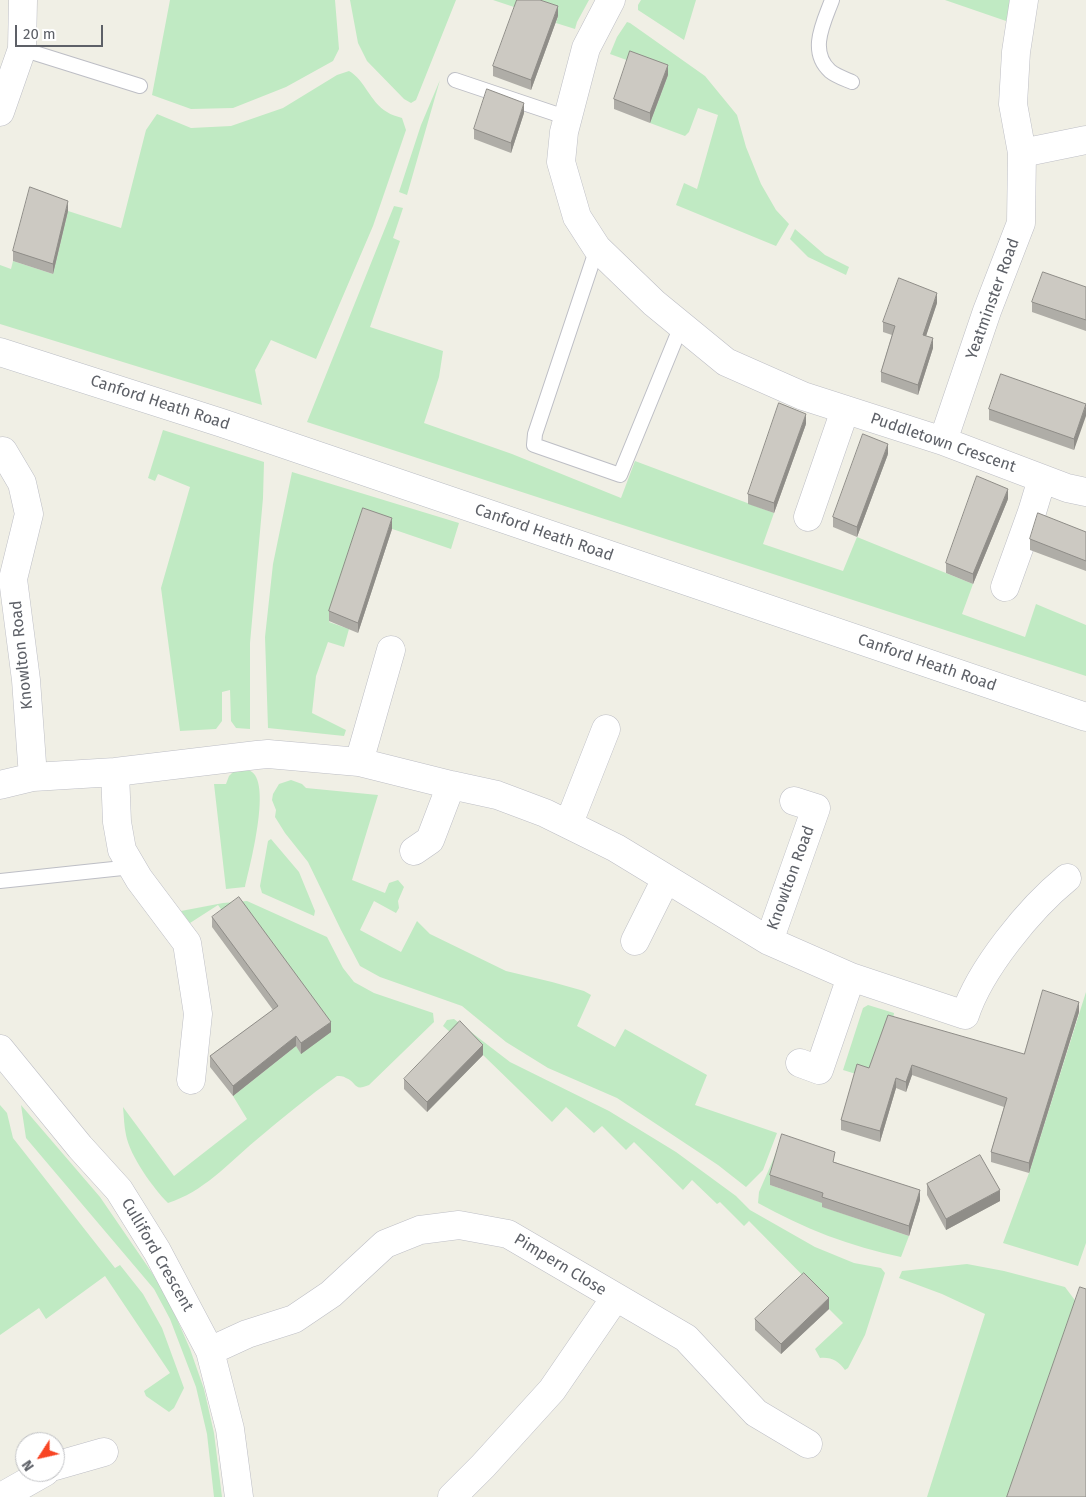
<!DOCTYPE html>
<style>
body{margin:0}
#map{position:relative;width:1086px;height:1497px;overflow:hidden;background:#f0efe5;font-family:"Fira Sans",sans-serif}
canvas{display:block}
.north{position:absolute;left:15px;top:1432px;width:50px;height:50px;box-sizing:border-box;background:#fff;border:1px solid #bebfc2;border-radius:50%;rotate:235deg;font-size:14px;font-weight:700;line-height:20px;text-align:center;color:#5d6067}
.north::after{content:'';display:block;margin:auto;width:18px;height:22px;background:#f84524;clip-path:polygon(50% 0,100% 100%,50% 72%,0 100%)}
.scale{position:absolute;left:15px;top:25px;width:88px;height:22px;box-sizing:border-box;border:2px solid #5d6067;border-top:0;padding-left:6px;font-size:15px;line-height:18px;white-space:nowrap;color:#5d6067;-webkit-text-stroke:4px #fff;paint-order:stroke}
</style>
<div id="map">
<canvas width="1086" height="1497"></canvas>
<div class="north">N</div>
<div class="scale">20 m</div>
</div>
<script>
const ctx = document.querySelector('canvas').getContext('2d');
ctx.lineJoin = 'round';
function paint(path, color) {
  ctx.fillStyle = color;
  ctx.fill(path, 'evenodd');
}
function strokePath(path, color, width, dash) {
  ctx.strokeStyle = color;
  ctx.lineWidth = width;
  ctx.lineCap = dash ? 'butt' : 'round';
  ctx.setLineDash(dash || []);
  ctx.stroke(path);
}
function drawText(font, color, halo, rows, align = 'center') {
  ctx.font = font + ' "Fira Sans",sans-serif';
  ctx.lineWidth = 4;
  ctx.setLineDash([]);
  ctx.textBaseline = 'middle';
  ctx.strokeStyle = halo;
  ctx.fillStyle = color;
  for (const [text, x, y, turn = 0] of rows) {
    ctx.save();
    ctx.translate(x, y);
    ctx.rotate((+turn || 0) * Math.PI / 180);
    ctx.textAlign = isNaN(turn) ? turn : align;
    if (halo) ctx.strokeText(text, 0, 0);
    ctx.fillText(text, 0, 0);
    ctx.restore();
  }
}
const green = new Path2D(`
 M170,0H335L339,49L333,61L286,87L233,108L191,109L152,95Z
 M350,0H456L416,100L411,103L404,99L367,61L358,43Z
 M493,0H589L577,22L575,29L556,23L558,16L517,8Z
 M641,0H696L684,40L638,10V5Z
 M945,0H1009L1011,7L1006,21Z
 M627,22L630,23L705,76L737,115L746,147L761,184L776,210L789,224L776,246L676,205L684,183L697,189L718,115L698,108L689,132L685,136L650,123L668,75L610,54L617,37Z
 M349,71C365,80 370,102 387,112C391,115 397,116 402,118L406,130L373,226L316,359L271,340L255,370L262,405L0,324V265L11,269L13,261L53,274L68,211L121,228L146,130L157,114L191,128L231,126L283,108L337,75Z
 M440,80L407,195L399,192L421,125Z
 M394,206L403,208L393,238L400,241L370,327L443,351L439,377L424,423L512,454L621,498L635,461L774,513L763,544L843,571L857,537L973,584L962,614L1025,637L1036,604L1086,625V676L307,422Z
 M795,229L825,255L849,267L846,275L808,257L790,239Z
 M163,430L264,462L263,498L250,643V729L236,728L231,721L230,690L222,692V721L216,729L180,731L161,588L190,487L158,474L155,481L148,478Z
 M292,472L459,523L451,549L363,519L329,622L349,629L344,647L328,642L316,676L312,713L346,730L344,736L268,728L265,637L273,564Z
 M236,769C242,769 247,768 252,772C271,786 250,865 245,887L226,889L214,784H226L229,776Z
 M291,780L302,784L306,788L378,795L352,880L385,893L389,883L398,880L404,887L398,901L399,908L396,913L374,901L360,930L401,952L417,921L430,934L506,971L552,982L584,991L591,995L577,1026L615,1047L625,1029L707,1075L695,1105L777,1133L763,1170L746,1187L718,1165L617,1098L548,1068L506,1042L462,1006L380,977L360,966L341,930L308,862L285,833L275,817L276,810L272,800L273,794L279,784Z
 M271,839L299,872L315,911L314,916L262,893L260,886L268,841Z
 M247,901L327,937L343,968L354,982L374,993L433,1013L434,1022L369,1085C353,1092 357,1082 346,1078C343,1076 340,1076 337,1076C309,1096 282,1118 255,1141C228,1164 203,1192 168,1203C153,1188 130,1156 126,1135C124,1126 124,1117 123,1107L174,1176L247,1119L233,1096L296,1046L302,1053L226,916L218,905L190,923L181,911L223,903Z
 M1086,992V1243L1078,1266L1003,1243L1029,1173Z
 M868,1005L894,1013L892,1026L869,1078L843,1070L863,1008Z
 M454,1019L510,1062L609,1111L676,1152L736,1196L750,1210L815,1247L854,1263L881,1268L885,1273L865,1335L848,1368L845,1370C838,1361 832,1357 820,1358L815,1349L843,1323L821,1301L824,1297L749,1221L744,1226L720,1202L717,1204L692,1180L683,1190L634,1142L626,1150L602,1126L594,1133L566,1107L552,1122L483,1055L469,1039L464,1044L443,1026L447,1020Z
 M0,1105L7,1113L13,1138L115,1268L120,1265L143,1294L162,1328L184,1388L174,1408L169,1412L146,1396L144,1391L170,1373L105,1276L46,1319L39,1308L0,1335Z
 M21,1105L100,1197L159,1283L176,1317L190,1349L204,1389L214,1433L222,1497H214L207,1434L196,1387L170,1319L154,1289L26,1138Z
 M780,1144L770,1185L823,1203V1207L909,1236L901,1257C851,1247 803,1228 758,1203L759,1192Z
 M967,1264L1004,1271L1065,1287L1080,1307L1013,1497H927L985,1314L942,1294L899,1278L902,1271Z`);
const lane = new Path2D(`
 M832,0C824,22 808,51 830,71C836,76 845,79 852,82
 M22,49L140,86
 M455,80L568,118
 M597,248L535,434L534,445L620,475L681,326
 M0,881L132,867`);
const street = new Path2D(`
 M611,0L586,48L564,132L561,162L577,217L597,248L654,303L726,362L803,396L943,441L1067,488L1086,492
 M1024,0L1016,52L1013,104L1022,153L1086,140
 M0,112L22,49L23,0
 M943,441L987,311L1021,223L1022,153
 M3,451L22,483L29,514L13,579L26,680L33,777
 M808,517L845,410
 M1005,587L1032,512L1042,479
 M359,762L391,650
 M115,772L117,822L122,850L139,879L187,943L198,1014L191,1080
 M0,785L33,777L115,772L257,755L268,754L359,762L451,785L497,795L545,813L616,848L769,941L851,977L965,1015C980,969 1030,908 1067,878
 M569,823L606,729
 M414,851L430,840L451,785
 M635,941L666,879
 M769,941L816,808L794,801
 M0,1049L80,1147L119,1190L157,1251L210,1351L230,1429L239,1497
 M800,1063L819,1070L851,977
 M210,1351L247,1334L294,1319L331,1294L385,1244L420,1230L459,1225L508,1234L686,1338L756,1413L808,1444
 M55,1466L104,1452
 M5,1497L8,1493L45,1472
 M452,1497L483,1466L552,1390L615,1298`);
const secondary = new Path2D(`
 M0,352L222,423L1086,717`);
const wall = new Path2D(`
 M558,16L531,90L493,76V66Z
 M668,75L650,123L614,109V99Z
 M524,113L511,153L474,139V129Z
 M68,211L53,274L13,261V251Z
 M1086,287V331L1032,312V302Z
 M937,303L926,336L933,348L918,395L881,382V372L892,335L883,332V322Z
 M1086,404L1074,450L989,420V409Z
 M806,424L774,513L748,504V494Z
 M888,454L857,537L833,527V517Z
 M1008,499L973,584L946,573V563Z
 M392,529L358,633L329,621V611Z
 M1086,532V571L1030,550V539Z
 M212,917L331,1032L301,1054L296,1046L233,1096L210,1067V1056L273,1010L212,927Z
 M1079,1012L1029,1173L991,1162V1152L1004,1107L912,1075L906,1092L896,1088L880,1142L841,1130V1120L869,1068L1024,1054Z
 M483,1055L427,1112L404,1089V1079Z
 M835,1162L920,1200L909,1236L822,1207V1203L770,1185V1175Z
 M927,1184L1000,1201L946,1230L927,1195Z
 M829,1309L781,1354L755,1330V1319Z`);
const shadedWall = new Path2D(`
 M558,6V16L531,90V80Z
 M668,65V75L650,123V113Z
 M524,103V113L511,153V143Z
 M68,201V211L53,274V264Z
 M937,293V303L923,345V335Z
 M933,338V348L918,395V385Z
 M1086,405V416L1074,450V439Z
 M806,414V424L774,513V503Z
 M888,444V454L857,537V527Z
 M1008,489V499L973,584V574Z
 M392,518V529L358,633V623Z
 M1079,1002V1012L1029,1173V1163Z
 M331,1022V1032L301,1054V1043Z
 M296,1036V1046L233,1096V1086Z
 M483,1045V1055L427,1112V1102Z
 M912,1065V1075L906,1092V1082Z
 M896,1078V1088L880,1142V1131Z
 M920,1190V1200L909,1236V1226Z
 M1000,1190V1201L946,1230V1219Z
 M829,1298V1309L781,1354V1344Z`);
const building = new Path2D(`
 M517,0H540L558,6L531,80L493,66Z
 M630,51L668,65L650,113L614,99Z
 M487,89L524,103L511,143L474,129Z
 M30,187L68,201L53,264L13,251Z
 M1043,272L1086,287V320L1032,302Z
 M899,278L937,293L923,335L933,338L918,385L881,372L895,326L883,322Z
 M1001,374L1086,404L1074,439L989,409Z
 M779,403L806,414L774,503L748,494Z
 M863,434L888,444L857,527L833,517Z
 M977,476L1008,489L973,574L946,563Z
 M363,508L392,518L358,623L329,611Z
 M1038,513L1086,532V561L1030,539Z
 M239,897L331,1022L301,1043L296,1036L233,1086L210,1056L278,1006L212,917Z
 M1043,990L1079,1002L1029,1163L991,1152L1007,1098L912,1065L906,1082L896,1078L880,1131L841,1120L857,1064L869,1068L888,1015L1024,1054Z
 M460,1021L483,1045L427,1102L404,1079Z
 M782,1134L835,1152L833,1162L920,1190L909,1226L822,1197L823,1193L770,1175Z
 M980,1155L1000,1190L946,1219L927,1184Z
 M804,1273L829,1298L781,1344L755,1319Z
 M1080,1287L1086,1289V1497H1007Z`);
const streetNames = [
 ["Yeatminster Road",993,299,-70],
 ["Canford Heath Road",160,403,18],
 ["Puddletown Crescent",943,443,19],
 ["Canford Heath Road",544,533,19],
 ["Knowlton Road",22,655,-96],
 ["Canford Heath Road",927,663,19],
 ["Knowlton Road",791,878,-70],
 ["Culliford Crescent",157,1255,60],
 ["Pimpern Close",560,1265,31]
];
paint(green, '#c0eac3');
strokePath(lane, '#bdbec5', 16);
strokePath(street, '#bdbec5', 29);
strokePath(secondary, '#babdc4', 29);
strokePath(lane, '#fff', 14);
strokePath(street, '#fff', 28);
strokePath(secondary, '#fff', 28);
paint(wall, '#afada7');
paint(shadedWall, '#8f8d88');
paint(building, '#ccc9c2');
strokePath(building, '#8f8d88', 1);
drawText('16px', '#5d6067', '#fff', streetNames);
</script>
